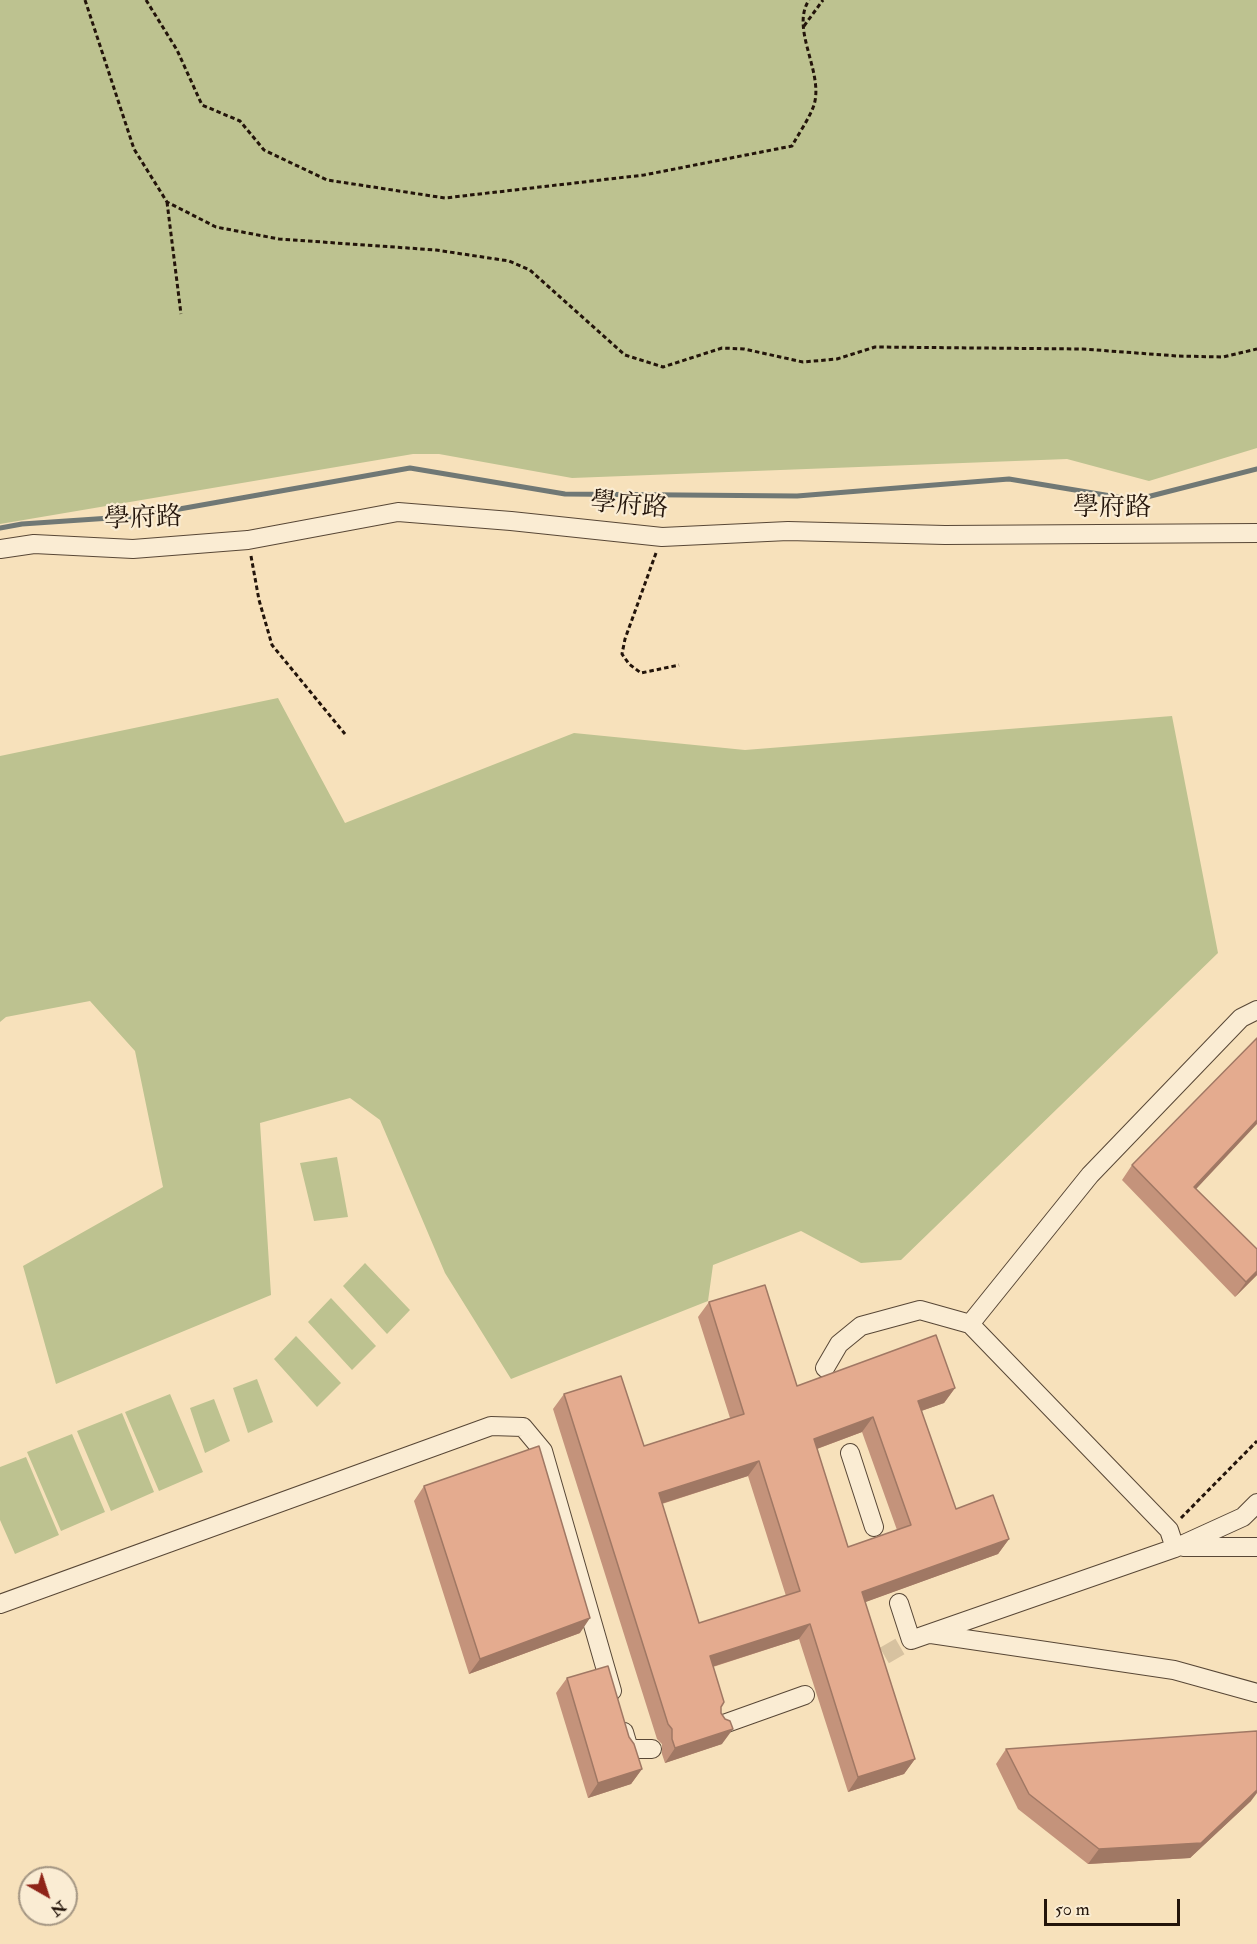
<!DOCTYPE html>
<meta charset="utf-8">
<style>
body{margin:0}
#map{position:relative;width:1257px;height:1944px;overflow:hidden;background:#f7e1bb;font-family:"IM FELL Double Pica",serif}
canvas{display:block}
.north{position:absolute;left:18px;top:1866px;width:60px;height:60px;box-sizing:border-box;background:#faecd3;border:2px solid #a49683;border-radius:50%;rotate:141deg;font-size:16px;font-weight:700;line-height:24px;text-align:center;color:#23140a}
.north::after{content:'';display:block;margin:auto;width:21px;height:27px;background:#8f2418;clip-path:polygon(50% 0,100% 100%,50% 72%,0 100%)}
.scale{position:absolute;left:1044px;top:1899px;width:136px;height:27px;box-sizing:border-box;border:3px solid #23140a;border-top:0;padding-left:8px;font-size:18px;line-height:21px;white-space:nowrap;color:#23140a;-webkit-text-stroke:4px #faecd3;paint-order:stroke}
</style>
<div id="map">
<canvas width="1257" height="1944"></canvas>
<div class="north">N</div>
<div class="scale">50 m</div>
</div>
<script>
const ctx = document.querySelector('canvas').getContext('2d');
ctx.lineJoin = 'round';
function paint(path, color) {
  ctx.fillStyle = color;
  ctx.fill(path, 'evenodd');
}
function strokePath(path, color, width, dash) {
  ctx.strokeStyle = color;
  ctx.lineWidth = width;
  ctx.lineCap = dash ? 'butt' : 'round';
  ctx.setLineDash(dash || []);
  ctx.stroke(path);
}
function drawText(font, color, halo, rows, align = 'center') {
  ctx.font = font + ' "IM FELL Double Pica","Noto Serif TC",serif';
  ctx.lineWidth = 4.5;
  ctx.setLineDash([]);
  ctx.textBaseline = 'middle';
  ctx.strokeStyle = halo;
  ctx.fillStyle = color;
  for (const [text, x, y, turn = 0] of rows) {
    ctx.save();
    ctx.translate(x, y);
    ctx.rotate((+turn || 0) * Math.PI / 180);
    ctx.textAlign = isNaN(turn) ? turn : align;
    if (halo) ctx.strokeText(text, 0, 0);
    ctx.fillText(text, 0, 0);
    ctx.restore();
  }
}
const green = new Path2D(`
 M0,0H1257V448L1149,481L1067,459L572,478L439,454H413L0,524Z
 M278,698L345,823L574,733L745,750L1172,716L1218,953L901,1260L861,1263L801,1231L713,1265L708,1301L511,1379L445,1273L380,1120L350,1098L260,1123L271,1295L56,1384L23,1266L163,1187L135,1051L90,1001L6,1017L0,1022V756Z
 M337,1157L348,1217L314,1221L300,1163Z
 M365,1263L410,1310L387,1334L343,1286Z
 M331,1298L376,1346L352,1370L308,1322Z
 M296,1336L341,1383L317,1407L274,1359Z
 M257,1379L273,1422L248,1433L233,1388Z
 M170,1394L203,1472L159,1491L125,1412Z
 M214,1399L230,1441L205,1453L190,1408Z
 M122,1413L154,1492L111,1511L77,1431Z
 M72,1434L105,1512L61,1531L27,1452Z
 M26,1457L59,1535L15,1554L0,1520V1467Z`);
const stream = new Path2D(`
 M0,528L22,524L140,516L410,468L565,494L797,496L1009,479L1135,500L1257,469`);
const minorTunnel = new Path2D(`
 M861,1669L911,1640`);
const path = new Path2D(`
 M85,0L134,149L167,202L216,227L279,239L436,250L509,261L530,270L625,355L663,367L722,348L744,349L803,362L837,359L875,347L1083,349L1177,356L1223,357L1257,349
 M146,0L177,50L202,105L240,121L264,150L327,180L445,198L644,175L792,146C799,133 809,119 814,105C824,72 790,29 809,0
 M804,26L823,0
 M167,202L181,314
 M656,553L625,639L622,654L629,664L641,673L679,665
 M251,556L259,600L272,645L345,734
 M1181,1518L1257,1441`);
const minor = new Path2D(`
 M0,549L34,544L133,549L248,540L398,512L511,521L662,537L788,531L945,535L1257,533
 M825,1368L839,1344L861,1326L920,1310L970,1324
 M850,1453L874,1527
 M1183,1547H1257
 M1175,1548L1243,1517L1257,1503
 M899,1603L911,1640L1175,1548L1169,1530L970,1324L1090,1175L1241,1018L1257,1010
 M0,1604L491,1426L523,1427L543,1451L612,1691
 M931,1634L1174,1670L1257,1693
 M721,1725L805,1695
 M624,1732L629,1749H652`);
const wall = new Path2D(`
 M1132,1165L1196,1189L1257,1275L1235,1297L1122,1180Z
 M709,1302L797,1386L955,1388L944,1403L921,1411L956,1509L1009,1539L998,1554L865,1602L915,1759L904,1774L848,1792L799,1639L713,1667L721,1707L722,1744L665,1763L662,1754V1744L657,1739L553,1409L564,1394L644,1446L730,1418L698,1317ZM862,1432L897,1530L848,1547L817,1449ZM748,1476L786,1596L699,1623L662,1504Z
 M424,1486L580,1633L469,1674L414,1501Z
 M567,1678L629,1737L642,1769L631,1784L588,1798L556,1693Z
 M1006,1749L1251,1801L1190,1858L1088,1864L1018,1809L996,1764Z`);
const shadedWall = new Path2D(`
 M1257,1120V1124L1184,1202L1194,1187Z
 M1257,1271V1275L1235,1297L1246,1282Z
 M955,1388L944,1403L907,1416L918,1401Z
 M873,1417L862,1432L803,1454L814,1439Z
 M759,1461L748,1476L648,1508L659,1493Z
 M1009,1539L998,1554L852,1607L862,1592Z
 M590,1618L580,1633L469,1674L480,1659Z
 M810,1624L799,1639L699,1671L710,1656Z
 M733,1729L722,1744L665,1763L675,1748Z
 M915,1759L904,1774L848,1792L858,1777Z
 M642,1769L631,1784L588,1798L598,1783Z
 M1257,1790V1793L1251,1801L1190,1858L1088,1864L1099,1849Z`);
const building = new Path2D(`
 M1257,1038V1120L1194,1187L1257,1249V1271L1246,1282L1132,1165Z
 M765,1285L797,1386L936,1335L955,1388L918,1401L956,1509L993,1495L1009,1539L862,1592L915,1759L858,1777L810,1624L710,1656L724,1702L721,1707V1713L725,1719L730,1721L733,1729L675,1748L672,1739V1729L668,1724L564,1394L621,1376L644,1446L744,1414L709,1302ZM873,1417L911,1525L848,1547L814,1439ZM759,1461L800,1591L699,1623L659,1493Z
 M539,1446L590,1618L480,1659L424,1486Z
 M608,1666L629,1737L634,1744L642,1769L598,1783L567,1678Z
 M1257,1731V1790L1201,1843L1099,1849L1029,1794L1006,1749Z`);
const streetNames = [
 ["學府路",629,507,5],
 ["學府路",1112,509],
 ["學府路",143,520,-2]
];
paint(green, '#bdc290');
strokePath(stream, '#707875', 5);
strokePath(minorTunnel, '#d7c2a0', 18, [18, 9]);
strokePath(minor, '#584736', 20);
strokePath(path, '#23140a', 3, [4.5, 3]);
strokePath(minor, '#faecd3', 18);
paint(wall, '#c4937b');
paint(shadedWall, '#a07864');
paint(building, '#e4ab8f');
strokePath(building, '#a07864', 1.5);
drawText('26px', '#23140a', '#faecd3', streetNames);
</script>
